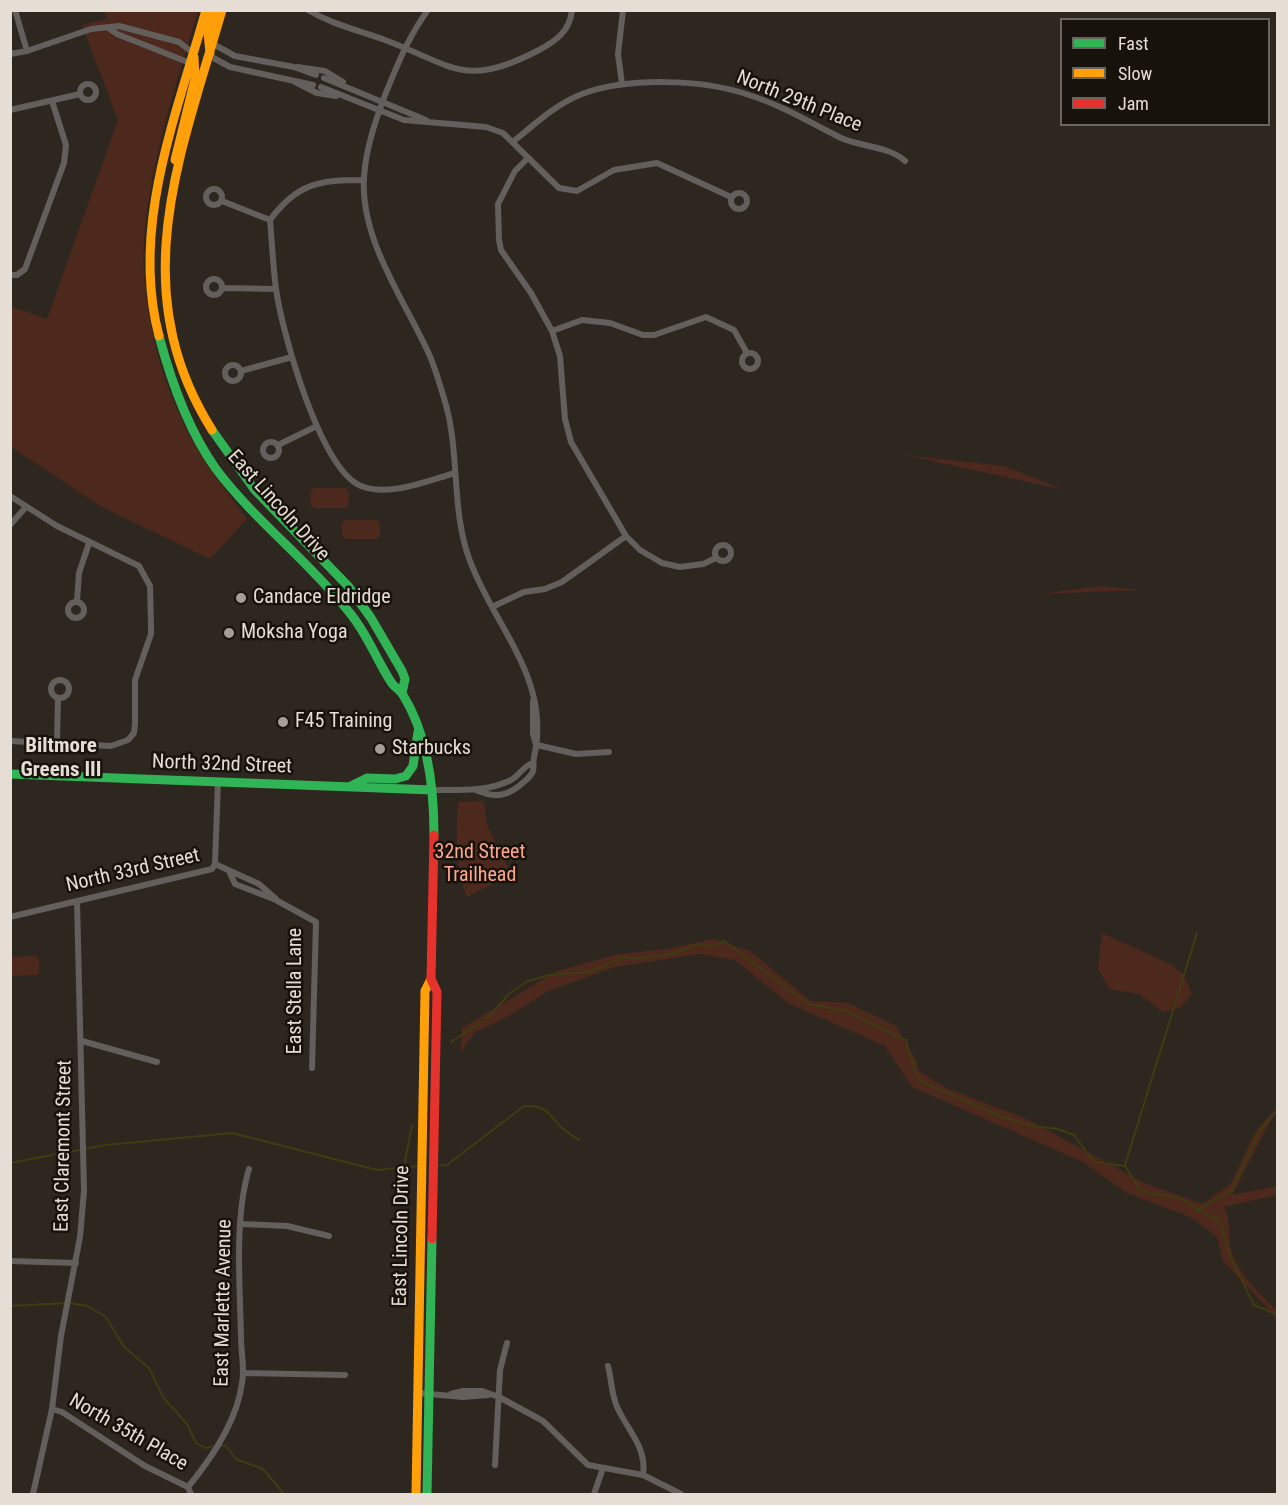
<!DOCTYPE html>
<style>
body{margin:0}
#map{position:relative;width:1288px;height:1505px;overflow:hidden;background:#2e2720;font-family:"Roboto Condensed",sans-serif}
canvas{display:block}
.frame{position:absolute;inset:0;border:12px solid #e6ded5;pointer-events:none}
.legend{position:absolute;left:1060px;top:18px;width:210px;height:108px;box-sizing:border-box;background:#17120c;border:2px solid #6a645c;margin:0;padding:8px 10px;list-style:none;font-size:18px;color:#e6ded5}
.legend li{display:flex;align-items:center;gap:12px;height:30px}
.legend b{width:30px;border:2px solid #6a645c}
</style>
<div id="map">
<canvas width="1288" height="1505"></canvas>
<div class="frame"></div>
<ul class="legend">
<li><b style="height:8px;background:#30b455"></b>Fast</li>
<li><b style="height:8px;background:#ff9f0a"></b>Slow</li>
<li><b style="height:8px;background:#e5322d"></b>Jam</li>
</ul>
</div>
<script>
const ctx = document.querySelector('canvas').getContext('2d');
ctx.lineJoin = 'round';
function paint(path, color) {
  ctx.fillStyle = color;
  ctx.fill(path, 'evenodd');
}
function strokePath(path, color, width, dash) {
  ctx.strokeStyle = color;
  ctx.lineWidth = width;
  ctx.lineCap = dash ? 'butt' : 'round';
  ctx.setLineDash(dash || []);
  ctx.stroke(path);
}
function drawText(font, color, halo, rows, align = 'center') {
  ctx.font = font + ' "Roboto Condensed",sans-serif';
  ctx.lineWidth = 5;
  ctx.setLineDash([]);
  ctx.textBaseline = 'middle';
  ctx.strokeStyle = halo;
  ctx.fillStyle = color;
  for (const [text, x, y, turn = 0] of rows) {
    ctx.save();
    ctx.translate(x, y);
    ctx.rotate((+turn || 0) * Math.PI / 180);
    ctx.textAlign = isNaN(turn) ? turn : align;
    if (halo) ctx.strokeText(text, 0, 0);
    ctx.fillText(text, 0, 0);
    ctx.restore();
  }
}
const green = new Path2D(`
 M104,11H198C176,84 139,196 144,272C148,332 165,392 195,445C210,471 229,495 247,519L210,559L100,506L11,447L10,306L47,319L118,120L82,25L107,19Z
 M905,455L1004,466L1065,490Z
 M314,488H346C350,494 350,503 346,508H314L310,504L311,491Z
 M345,520H377L380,524V536L377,539H345L342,535V523Z
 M1102,586L1141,590L1038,594Z
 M484,801L487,825L511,874L467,897C455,865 456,836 458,802Z
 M1102,933L1170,964L1183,974L1192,994L1181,1007L1163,1012L1139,994L1109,989L1098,968Z
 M714,939L750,951L811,1001L848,1003L896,1026L917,1062L918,1070L944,1087L1029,1120L1144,1183L1203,1204L1231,1183L1255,1132L1277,1107V1113L1272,1118L1232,1195L1277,1186V1195L1224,1207C1232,1223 1227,1238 1232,1254C1239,1273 1262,1297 1277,1310V1322L1274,1315L1223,1261L1217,1237L1190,1217L1127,1193L1083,1162L912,1087L885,1046L788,1003L735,960L700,954L615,967L548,991L502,1020L475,1032L460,1053L462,1028L557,971L619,954L666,949Z
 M36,956L39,959V973L36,975L11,976V957Z`);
const stream = new Path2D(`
 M451,1042L488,1018L509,994L526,982L549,975L589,972L624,957L632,959L671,954L698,944L712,946L724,941L808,1004L846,1011L906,1040L914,1069L920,1081L1000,1116L1032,1126L1058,1129L1074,1135L1094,1162L1125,1166L1141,1191C1162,1198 1180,1192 1197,1210L1232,1190L1260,1130L1278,1110
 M10,1163L106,1145L232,1133L377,1170L418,1166
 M1125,1165L1197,933
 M404,1166L412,1125
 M436,1166L447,1165L524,1106C544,1105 547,1111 559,1125C564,1131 572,1135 579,1140
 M1198,1210L1220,1221L1230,1256L1254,1305L1278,1315
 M10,1306L68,1303L87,1306L106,1317L124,1347L149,1368L163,1397L187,1424L196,1443L205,1448L215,1446
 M220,1446L225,1445L236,1459L263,1469L284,1494`);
const street = new Path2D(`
 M15,10L27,51
 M308,10C333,25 358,30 385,40C454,66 465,89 539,50C556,41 570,31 572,10
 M428,10C408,37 398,64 385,95C375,122 366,148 364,177C360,240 404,299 429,354C436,370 441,388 446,405C460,456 451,511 470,561C495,628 552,680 534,757C533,762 534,767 533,771C532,775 528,778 525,781C509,796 496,799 476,790
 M109,28L117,34L190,63
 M213,44L235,56L294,67L316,75
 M10,54L27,51L91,29L119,26L179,42L193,53
 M210,56L230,67L313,85
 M297,67L325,71L343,82
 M324,78L426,120
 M295,82L317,93L336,96
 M80 92a8 8 0 1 1 16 0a8 8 0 1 1-16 0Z
 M622,84L618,54L623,10
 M321,87L404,120L486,127L503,133L559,188L577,191L614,170L657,163L731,197
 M10,110L80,94
 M514,141C535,124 556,104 582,94C628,77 703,79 749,95C781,105 811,123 841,138C861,147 889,146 905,161
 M527,159L515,171L498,204L499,240L501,250L531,293L552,331L560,356L565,419L571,442L626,536L640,550L662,563L680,567L703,564L716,558
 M363,180C320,180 297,183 270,220C272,243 273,266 276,289C282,332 320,469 361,486C390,497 427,481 455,473
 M206 197a8 8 0 1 1 16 0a8 8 0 1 1-16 0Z
 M731 201a8 8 0 1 1 16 0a8 8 0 1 1-16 0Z
 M222,201L270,220
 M10,275H17L25,269L64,163L66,145L52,101
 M206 287a8 8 0 1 1 16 0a8 8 0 1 1-16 0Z
 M222,288L276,289
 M552,331L582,320L610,323L643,335H654L706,317L734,330L747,353
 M742 361a8 8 0 1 1 16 0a8 8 0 1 1-16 0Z
 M225 373a8 8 0 1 1 16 0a8 8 0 1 1-16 0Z
 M241,371L292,357
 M263 450a8 8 0 1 1 16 0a8 8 0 1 1-16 0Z
 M278,445L317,426
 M10,496L57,526L139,566L150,586L151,625V634L135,680V724L134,733L128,740L111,746L10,741
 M10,525L26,507
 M715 553a8 8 0 1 1 16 0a8 8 0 1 1-16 0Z
 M77,601L79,573L89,543
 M68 610a8 8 0 1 1 16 0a8 8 0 1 1-16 0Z
 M492,607L524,592L545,589L562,582L626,536
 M51 689a9 9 0 1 1 18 0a9 9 0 1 1-18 0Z
 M533,701V734L536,745
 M57,743L58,698
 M537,745L576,754L609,752
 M432,790C457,790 488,792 511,780C520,775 523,766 533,763
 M215,864L259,884L276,899
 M230,873L235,884L276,900L316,922L312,1068
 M10,917L212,869L215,864L218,782
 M82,1041L157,1062
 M242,1224L287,1226L329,1236
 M10,1261L76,1263
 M608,1366C612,1381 611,1395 618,1409C629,1432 647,1448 643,1475
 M243,1373L345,1375
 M417,1393L463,1397L488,1395
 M451,1394L463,1391H482L499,1397L543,1421L588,1465L643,1475L681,1494
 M52,1409L62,1412L145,1466L188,1487
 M495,1465L500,1370L507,1343
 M33,1494L52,1409L61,1336L80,1237L84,1191L77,901
 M191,1494L188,1487C212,1458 237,1421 242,1383C245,1368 241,1353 241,1337C240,1285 234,1219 249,1169
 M594,1494L603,1468`);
const fast = new Path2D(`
 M159,336C171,381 188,430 216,469C255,521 309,561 349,612C367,633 376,659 391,682C394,687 400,690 403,695C428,735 434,789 434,835
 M212,430L254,489L348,586L371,618L402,671L405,679L402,693
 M10,774L432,790
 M349,787L367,778L395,779L406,776L413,766L418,732
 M427,1494L432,1239`);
const slow = new Path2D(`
 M210,53L208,33L214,10
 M175,160L195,79L194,57
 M159,336C130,226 177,114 206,10
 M212,430C123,288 181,154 222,10
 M416,1494L425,991L431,979`);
const jam = new Path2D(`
 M432,1239L437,992L431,979L434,835`);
const markers = [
 [241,598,6,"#a69e96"],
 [229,633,6,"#a69e96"],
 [283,722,6,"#a69e96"],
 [380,749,6,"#a69e96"]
];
const streetNames = [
 ["North 29th Place",799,102,22],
 ["East Lincoln Drive",278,506,48],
 ["North 32nd Street",222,765,2],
 ["North 33rd Street",133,871,-13],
 ["East Stella Lane",296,991,-90],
 ["East Claremont Street",64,1146,-89],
 ["East Lincoln Drive",402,1236,-89],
 ["East Marlette Avenue",224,1303,-89],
 ["North 35th Place",128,1433,30]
];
const poiNames = [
 ["Candace Eldridge",253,598],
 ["Moksha Yoga",241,633],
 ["F45 Training",295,722],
 ["Starbucks",392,749]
];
const parkNames = [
 ["32nd Street",480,853],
 ["Trailhead",480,876]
];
const neighbourhoodNames = [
 ["Biltmore",61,747],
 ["Greens III",61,771]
];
paint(green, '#4d281d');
strokePath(stream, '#3e3c11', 2);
strokePath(street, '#625f5c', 6);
strokePath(fast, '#30b455', 9);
strokePath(slow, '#ff9f0a', 9);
strokePath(jam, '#e5322d', 9);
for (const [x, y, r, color] of markers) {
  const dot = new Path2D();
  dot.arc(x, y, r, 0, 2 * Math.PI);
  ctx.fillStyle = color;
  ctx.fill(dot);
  strokePath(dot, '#17120c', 2);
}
drawText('20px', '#e6ded5', '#17120c', streetNames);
drawText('20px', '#e6ded5', '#17120c', poiNames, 'left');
drawText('20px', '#fea68f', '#17120c', parkNames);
drawText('bold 21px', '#e6ded5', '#17120c', neighbourhoodNames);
</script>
